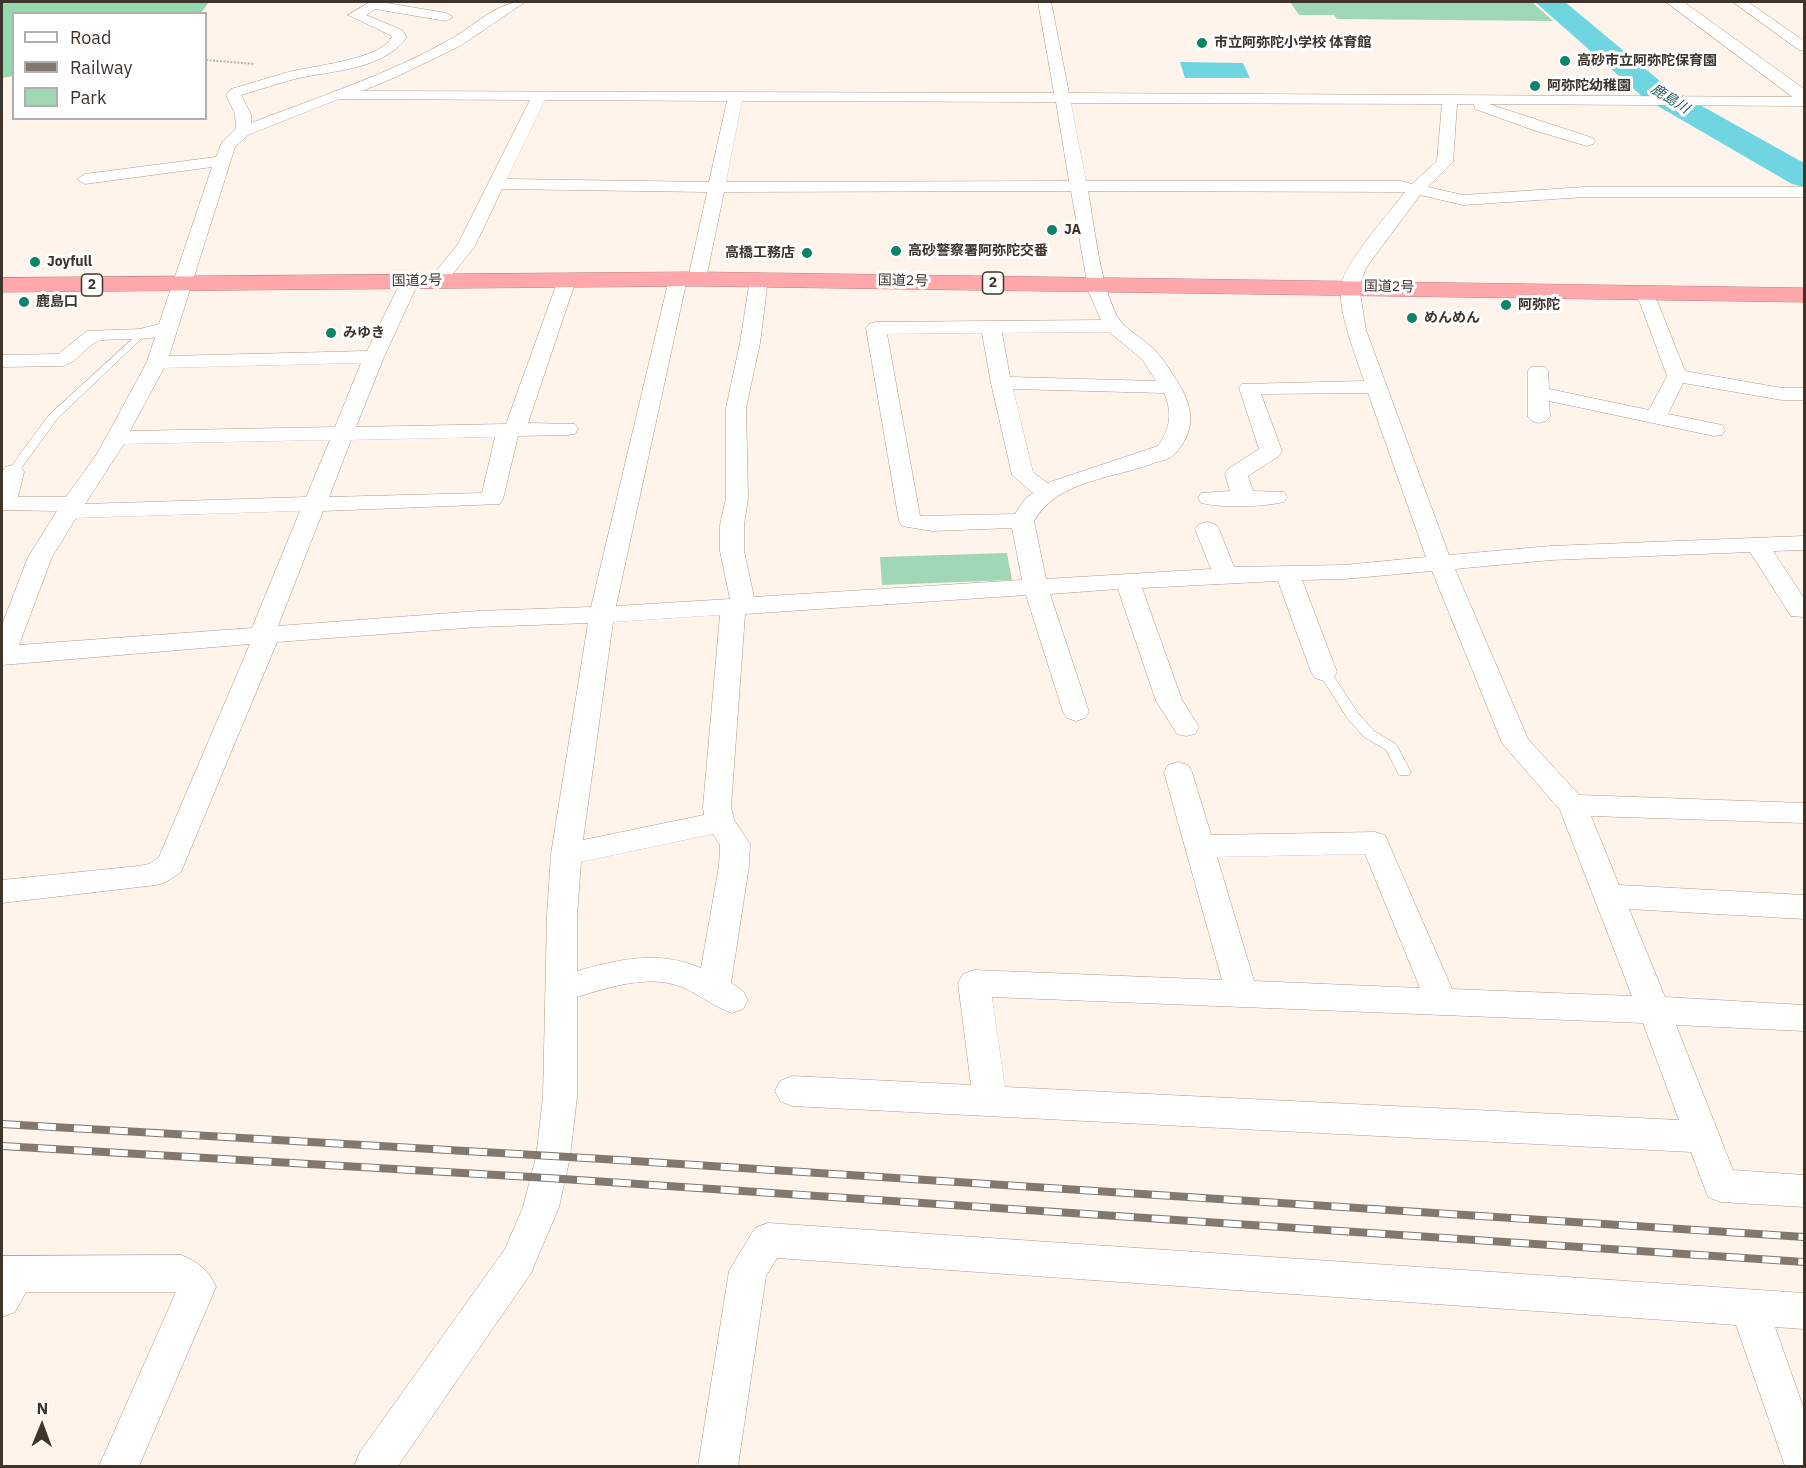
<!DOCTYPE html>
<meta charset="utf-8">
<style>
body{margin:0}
#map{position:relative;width:1806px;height:1468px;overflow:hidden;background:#fef4ec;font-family:"IBM Plex Sans",sans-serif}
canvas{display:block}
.frame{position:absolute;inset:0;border:3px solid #3e342c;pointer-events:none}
.legend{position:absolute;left:12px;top:12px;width:195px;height:108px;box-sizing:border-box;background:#fff;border:2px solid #b2aeab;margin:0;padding:8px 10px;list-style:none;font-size:18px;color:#3e342c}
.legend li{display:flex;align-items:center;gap:12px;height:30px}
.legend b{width:30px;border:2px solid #b2aeab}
.north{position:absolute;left:12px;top:1396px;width:60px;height:60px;-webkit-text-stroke:4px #fff;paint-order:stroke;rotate:1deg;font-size:16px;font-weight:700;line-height:24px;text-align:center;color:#3e342c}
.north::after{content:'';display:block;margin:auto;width:21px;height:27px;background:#3e342c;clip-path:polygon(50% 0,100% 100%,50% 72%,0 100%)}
</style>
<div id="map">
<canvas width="1806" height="1468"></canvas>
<div class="frame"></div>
<ul class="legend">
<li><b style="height:8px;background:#fff"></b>Road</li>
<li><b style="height:8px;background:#827870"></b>Railway</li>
<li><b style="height:16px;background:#a0d7b4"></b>Park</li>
</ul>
<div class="north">N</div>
</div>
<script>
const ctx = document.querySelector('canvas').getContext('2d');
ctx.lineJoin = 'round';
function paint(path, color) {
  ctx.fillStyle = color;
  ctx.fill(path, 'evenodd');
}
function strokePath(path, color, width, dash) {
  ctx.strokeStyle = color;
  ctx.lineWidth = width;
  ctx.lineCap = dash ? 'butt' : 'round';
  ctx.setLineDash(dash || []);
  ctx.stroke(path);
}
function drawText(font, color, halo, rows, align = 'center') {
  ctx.font = font + ' "IBM Plex Sans","Noto Sans JP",sans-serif';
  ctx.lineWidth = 6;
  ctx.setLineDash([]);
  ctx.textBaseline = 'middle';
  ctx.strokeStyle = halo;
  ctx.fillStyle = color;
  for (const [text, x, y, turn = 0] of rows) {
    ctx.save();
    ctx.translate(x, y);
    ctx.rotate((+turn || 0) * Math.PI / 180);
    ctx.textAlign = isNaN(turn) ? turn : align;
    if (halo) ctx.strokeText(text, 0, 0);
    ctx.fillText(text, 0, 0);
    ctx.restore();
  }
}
const green = new Path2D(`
 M1290,2H1532L1553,21L1337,19L1334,15H1299Z
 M1007,553L1012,580L882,585L880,557Z`);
const forest = new Path2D(`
 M2,2H209L201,13L14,14L13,76L2,78Z`);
const water = new Path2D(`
 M1180,62L1243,63L1250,78H1185Z`);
const river = new Path2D(`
 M1535,2H1565L1666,86L1804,163V187L1792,184L1644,98Z`);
const path = new Path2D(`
 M206,60L255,64`);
const lane = new Path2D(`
 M140,332L143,333V337L57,419L17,474H9L7,472L49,415Z
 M1324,668L1329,669L1358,713L1374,731L1396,744L1411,772L1409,775H1399L1386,750L1364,737L1348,719L1318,672Z`);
const street = new Path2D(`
 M370,2H387V3L446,13L453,17L446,21L375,9L366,15L402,30L407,37C382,72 328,70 291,80C274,85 258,90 241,95L251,114V123C318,97 387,75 449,40C472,28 498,0 525,2L460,46L396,77L362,91L1054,93L1038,2H1051L1069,93L1804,97V106L1489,104L1593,138L1595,141L1593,144L1587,146L1533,130L1475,109L1474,104H1457L1453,162L1428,187L1463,195L1585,187H1804V197H1585L1463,205L1420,195L1366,268L1359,287L1366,330L1449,555L1551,546L1804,536V550L1773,551L1804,598V617L1791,616L1750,552L1551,560L1455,569L1528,739L1579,795L1804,803V823L1591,816L1619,885L1804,895V919L1629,909L1665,997L1804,1005V1031L1676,1025L1733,1170L1804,1175V1207L1721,1202L1708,1197L1691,1152L792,1106L780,1101L775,1091L780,1081L792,1076L971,1085L958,983L963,974L974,970L1222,980L1164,772L1168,765L1178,762L1188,765L1192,772L1211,835L1375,832L1385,835L1452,989L1632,996L1560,810L1502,743L1432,571L1344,579L1302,580L1337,672L1333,678L1324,681L1315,678L1311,672L1278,581L1142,588L1182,700L1199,727L1195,734L1186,736L1177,734L1156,701L1118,589L1050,594L1089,712L1085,718L1076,721L1067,718L1063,712L1026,595L745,614L731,807L734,820L750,844L749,866L731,983L743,991L748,1000L743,1009L732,1013C714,1007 700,995 682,987C649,974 610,987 577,997V1097L570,1157L559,1207L531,1273L398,1466H354L360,1452L505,1249L523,1207L536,1157L543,1097L547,916L551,854L588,623L478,627L277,642L181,872L166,882L156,885L2,903V880L138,866L149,864L159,857L250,644L2,665V625L28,557L57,511L2,510V472L5,467L13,465L21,467L24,472L18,497H66L97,454L147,362L155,337C140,341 106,338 98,341C85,347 78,362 63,366L2,367V355L58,354L87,331L140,329L159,324L212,167L85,184L77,179L85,174L216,157L222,142L236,129L235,114L226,95L231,89C249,84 267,78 285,73C308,66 384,60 392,36L348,15ZM339,99L530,100L458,244L428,281L430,285H444L475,246L502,189L707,192L688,279L690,283H704L706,279L724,192L1071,191L1089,293L1101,320L876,322L869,324L866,328L899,521L902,526L932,531L1012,528L1022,580L754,597L744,551V525L748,498L746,408L760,343L768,279L766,275H752L750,279L740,343L726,408V498L720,525V551L730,599L616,606L687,279L685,275H671L669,279L591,607L478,611L278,626L323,511L500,504L503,499L518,436L567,435L575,434L578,429L575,424L528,423L576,280L574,276H560L558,280L506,424L356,427L384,357L419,281L417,277H403L401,281L367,351L169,356L235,147L248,135ZM545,100L727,101L709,182L507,179ZM742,101L1056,102L1069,181L726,182ZM1071,103L1442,104L1437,161L1412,184L1401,181H1086ZM1088,191L1405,192C1390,212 1343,264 1341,287C1338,313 1356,356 1364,381L1242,384L1239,388L1259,449L1228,469L1225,474L1230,491L1201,493L1198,498L1201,503C1221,508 1264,507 1284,502L1287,497L1284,492L1253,491L1248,476L1279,456L1282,451L1261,394L1368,393L1426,557L1344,565L1234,567L1219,529L1215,524L1207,522L1199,524L1195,529L1211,569L1046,579L1034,521C1059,479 1113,479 1154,463C1161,461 1170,459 1175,454C1201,425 1190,399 1171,372C1166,364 1161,356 1154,349C1142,337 1122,329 1115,312C1099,277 1095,229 1088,191ZM1109,332L1142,359L1156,381L1010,377L1002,333ZM982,333L991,383L1012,475L1033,493L1025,499L1015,514L920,516L887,334ZM361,363L335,427L130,431L164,368ZM1013,389L1164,393C1173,413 1170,429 1158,446L1047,483L1033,472ZM495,437L482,493L329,497L351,440ZM330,440L306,497L85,504L124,444ZM300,511L252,628L19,645L52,557L76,518ZM720,615L703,807L704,815L583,840L613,622ZM713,834L720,845L719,866L701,968C659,950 620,959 577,971V916L581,862ZM1365,854L1420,988L1254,981L1217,857ZM992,997L1643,1023L1679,1120L1005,1087Z
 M1733,2H1748L1804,41V51L1799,50Z
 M1642,286L1649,288L1658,303L1685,371L1782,388H1804V400H1782L1683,383L1668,414L1722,425L1725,430L1722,435L1714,436L1549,401L1550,417L1546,421L1539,423L1532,421L1528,417V371L1531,367H1545L1548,371L1549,389L1649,410L1667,376L1640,303L1633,292L1635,288Z
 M768,1223L1804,1293V1329L1775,1327L1804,1409V1466H1785L1736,1325L777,1258L766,1276L738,1466H698L729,1271L755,1228Z
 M181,1255C198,1262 209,1270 216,1287L139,1466H99L176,1292H26L15,1312L2,1317V1256Z`);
const secondary = new Path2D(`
 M1666,2H1684L1804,89V102L1798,101Z`);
const highway = new Path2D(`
 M697,272L1804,288V302L697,286L2,292V278Z`);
const rail = new Path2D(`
 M2,1124L603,1159L1804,1237
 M2,1146L548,1178L1804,1262`);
const markers = [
 [1202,43,6,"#0b8565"],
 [1565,61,6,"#0b8565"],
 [1535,86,6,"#0b8565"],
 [1052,230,6,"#0b8565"],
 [896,251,6,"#0b8565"],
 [807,253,6,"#0b8565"],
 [35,262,6,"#0b8565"],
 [24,302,6,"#0b8565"],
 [1506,305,6,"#0b8565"],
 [1412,318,6,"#0b8565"],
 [331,333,6,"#0b8565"]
];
const farPoinames = [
 ["市立阿弥陀小学校 体育館",1214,43],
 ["高砂市立阿弥陀保育園",1577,61],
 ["阿弥陀幼稚園",1547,86],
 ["JA",1064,230],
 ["高砂警察署阿弥陀交番",908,251],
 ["高橋工務店",795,253,"right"],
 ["Joyfull",47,262],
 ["鹿島口",36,302],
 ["阿弥陀",1518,305],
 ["めんめん",1424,318],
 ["みゆき",343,333]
];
const farWaternames = [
 ["鹿島川",1670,99,32]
];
const farStreetnames = [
 ["国道2号",417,281,-1],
 ["国道2号",903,281,1],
 ["国道2号",1389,287,1]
];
const shields = [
 [993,283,21],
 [92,285,21]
];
const shieldNames = [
 ["2",993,283],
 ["2",92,285]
];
paint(green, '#a0d7b4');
paint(forest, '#90daad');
paint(water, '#6fd6e1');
paint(river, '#6fd6e1');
strokePath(lane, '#af9986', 1);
strokePath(street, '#af9986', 1);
strokePath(secondary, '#af9986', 1);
strokePath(highway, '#bb7f7f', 1);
strokePath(path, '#bdb3ab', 2, [2, 1.5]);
paint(lane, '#fff');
paint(street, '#fff');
paint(secondary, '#fff');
paint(highway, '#ffa8ab');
strokePath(rail, '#827870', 8);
strokePath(rail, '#fff', 6, [18]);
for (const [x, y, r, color] of markers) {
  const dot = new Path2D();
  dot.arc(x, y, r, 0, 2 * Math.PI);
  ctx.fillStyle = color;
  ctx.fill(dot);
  strokePath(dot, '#fff', 2);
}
drawText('bold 14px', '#3e342c', '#fff', farPoinames, 'left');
drawText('italic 14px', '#2b595e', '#fff', farWaternames);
drawText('14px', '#3e342c', '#fff', farStreetnames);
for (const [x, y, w] of shields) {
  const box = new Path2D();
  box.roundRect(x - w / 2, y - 11, w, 22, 4.5);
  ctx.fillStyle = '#fff';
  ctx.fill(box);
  strokePath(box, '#3e342c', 1.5);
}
drawText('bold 14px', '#3e342c', null, shieldNames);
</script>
